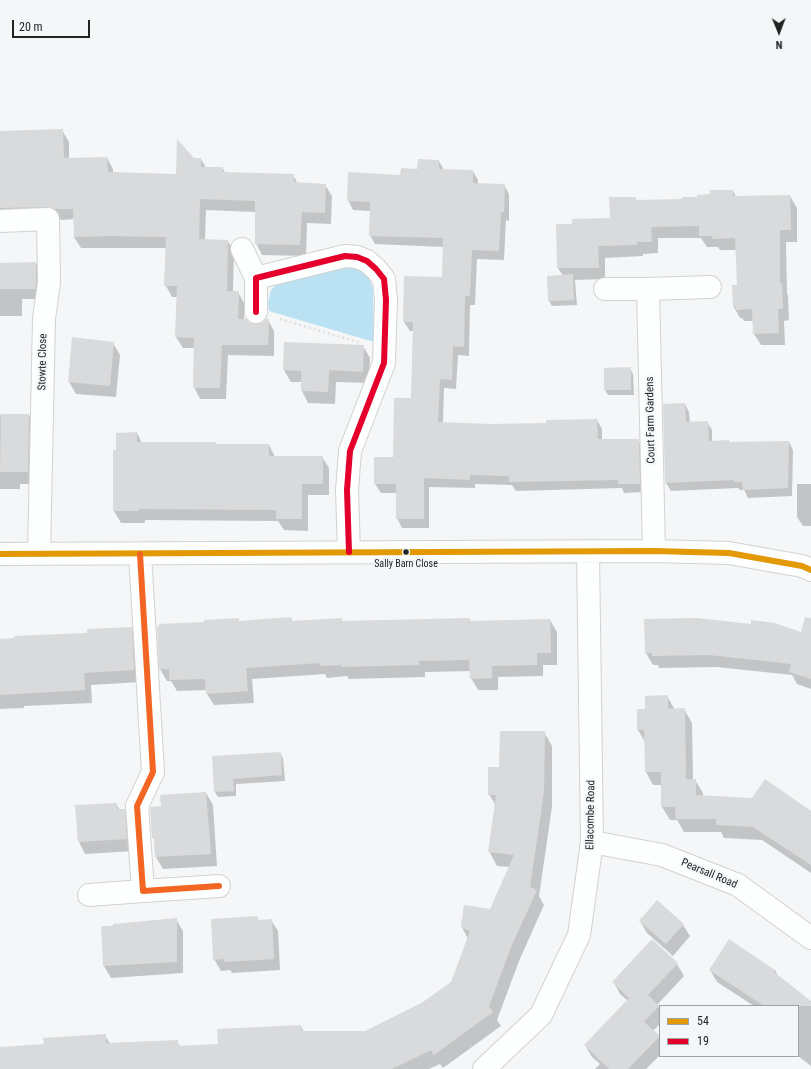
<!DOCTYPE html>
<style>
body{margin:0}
#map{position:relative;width:811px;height:1069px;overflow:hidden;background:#f4f6f8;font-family:"Roboto Condensed",sans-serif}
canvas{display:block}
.legend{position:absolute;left:659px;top:1005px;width:140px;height:52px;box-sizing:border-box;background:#f3f7f9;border:1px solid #9fa3a4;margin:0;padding:5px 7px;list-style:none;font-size:12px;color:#222424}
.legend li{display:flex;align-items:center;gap:8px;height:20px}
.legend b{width:20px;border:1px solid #9fa3a4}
.north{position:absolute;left:759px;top:12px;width:40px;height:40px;-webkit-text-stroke:3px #f3f7f9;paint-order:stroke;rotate:179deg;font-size:11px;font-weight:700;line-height:16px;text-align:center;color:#222424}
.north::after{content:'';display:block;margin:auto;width:14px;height:18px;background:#222424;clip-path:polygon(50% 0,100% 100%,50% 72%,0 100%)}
.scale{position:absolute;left:12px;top:20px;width:78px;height:18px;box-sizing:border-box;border:2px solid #222424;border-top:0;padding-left:5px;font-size:12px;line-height:14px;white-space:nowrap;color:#222424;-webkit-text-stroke:3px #f3f7f9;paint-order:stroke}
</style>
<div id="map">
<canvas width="811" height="1069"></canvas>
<ul class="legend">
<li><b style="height:5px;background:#e29904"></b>54</li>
<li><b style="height:5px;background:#e4002b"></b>19</li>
</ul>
<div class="north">N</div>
<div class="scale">20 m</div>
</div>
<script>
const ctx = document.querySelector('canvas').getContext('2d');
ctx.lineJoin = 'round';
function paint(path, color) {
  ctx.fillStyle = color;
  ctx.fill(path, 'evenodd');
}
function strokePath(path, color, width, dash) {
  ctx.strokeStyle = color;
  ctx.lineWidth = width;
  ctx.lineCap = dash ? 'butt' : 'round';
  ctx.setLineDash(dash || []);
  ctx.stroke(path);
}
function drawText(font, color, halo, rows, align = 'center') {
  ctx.font = font + ' "Roboto Condensed",sans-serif';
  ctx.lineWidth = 4;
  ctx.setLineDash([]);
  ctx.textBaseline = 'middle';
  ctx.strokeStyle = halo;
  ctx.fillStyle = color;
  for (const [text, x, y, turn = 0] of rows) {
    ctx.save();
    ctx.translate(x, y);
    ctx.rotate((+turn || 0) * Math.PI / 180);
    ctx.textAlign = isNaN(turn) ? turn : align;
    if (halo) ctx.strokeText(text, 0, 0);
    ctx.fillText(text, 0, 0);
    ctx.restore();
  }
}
const green = new Path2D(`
 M342,267C359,266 370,274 373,290L374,342L269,311L268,303L271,290L279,282Z`);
const shadow = new Path2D(`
 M62,130L69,142V159L107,158L113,169V173L177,175L194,159H201L206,168H223L225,173L293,175L298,184L325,185L332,196L331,224L307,223L306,256L262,255L256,243V212L206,210L205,241H228L234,252L233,292H238L244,303V320L250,324L256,325L262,324L268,320L274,331V356L228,355L226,399H200L194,387L195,348H183L176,337L177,297H172L166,286L167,248H81L74,237V219L62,220L54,217L0,221V132Z
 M439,161L444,170L473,171L478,180V184L504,185L509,194V221L506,220L504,260L477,259L475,305H470L469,356L458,355L456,389L444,388L443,423L490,425L547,424L597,420L602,429V440H638L644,449L645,492L624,493L622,488L516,491L512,485L475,484V488L429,487V528H402L397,518V493H381L375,484L394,458L412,399L414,331H410L404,322L443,278L444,247L375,244L370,235L371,211L353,210L348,200L401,176L418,170Z
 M733,191L736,197L790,196L797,208V242H786L787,293L788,296L789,320L784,321L785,345H761L754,334L753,321H744L742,318H740L734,307L738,286L737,250H720L718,247H707L701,238H658V253L643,254V256L605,258V279L575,280L577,305L552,306L549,301L563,276L558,268L557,225H573L611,219L635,198L637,201L683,200Z
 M36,263L42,274L41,299H22V316H0V264Z
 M113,343L120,355L116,397L76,394L69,382Z
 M285,344L363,346L370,358L369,383L336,382L335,404L308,403L302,391V382H291L284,370Z
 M630,368L633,374L634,395H608L605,390Z
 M685,404L689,412L690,423L707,422L712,430V441H729L730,443L789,442L793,450L792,496L748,498L744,490H740L738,488L671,491L666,483Z
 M0,415H29L35,426L34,484H20V489H0Z
 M137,433L142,443L269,445L275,457H322L329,468V495H308V531L284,530L278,521L145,520V523H121L114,511V451H117Z
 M797,484H811V526H803L797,517Z
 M291,618L293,622L341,619L343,622L469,620L471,622L550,620L557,632V665H543V676L498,677V690H478L471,678V671L425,672V677L349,679L347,676L327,678L325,674L252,679L254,703L214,705L207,694V690L177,691L171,681H167L160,669L158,627L205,623L238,619L240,622Z
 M645,620L811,642V689L797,684L792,675L717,667L659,668L658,665H653L646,653Z
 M131,628L139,640L141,682L91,685L92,703L24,706V708L0,709V640L88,634Z
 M667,696L675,710L684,709L692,723L693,780H695L703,793V797L811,812V873L762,840L724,838L721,832H684L677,820H670L662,807V785H653L646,772L645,742L638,730L646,710Z
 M544,732L552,746V807L539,896L544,905L519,961L497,1020L501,1026L443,1068L440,1064L429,1069H0V1048L45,1045L105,1035L110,1044L177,1041L180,1047L219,1045L301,1026L304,1032H365L424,1003L452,982L468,939L462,927L491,910L510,867L497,866L489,851L496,806L489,794L500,768Z
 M280,753L283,758L285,781L236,784V796L218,797L215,792L213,757Z
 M206,793L213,805L217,866L163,869L156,857L155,841L153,837L162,807Z
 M116,804L120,810H124L131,822L133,851L85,854L79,842L76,806Z
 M257,917L259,921L271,920L278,931L280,970L232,973L230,970L221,971L214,959Z
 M176,919L183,931V973L111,978L104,966L102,927Z
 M640,921L683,925L690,936L673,956L647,933Z
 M652,941L677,964L684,976L657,1005L660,1009V1024L653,1031L660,1039V1055L646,1069H595L600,1064L592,1057L585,1045L628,1001L620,994L614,983Z
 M710,970H775L779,978L811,1002V1066L798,1056V1006H754L717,982Z`);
const building = new Path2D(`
 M63,129L64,158L107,157L108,172L176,174L177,139L194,158H201V167H223V172L294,174V182L326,184L325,213L302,212L300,245L255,244V201L200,199L199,239L228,240L227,291H239L238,319H246L250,323L256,324L262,323L266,319H269L268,345H222L220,388H193L194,338L175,337L177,286H164L166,237L110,236L74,237L73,209H55L47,207L0,208V131Z
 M418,159L439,160V169L473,170V183L505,184L504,212H501L499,251L472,250L470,296H465L464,347L453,346L452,380L440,379L438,422L490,424L546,423V420L597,419L598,439H639L640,484H618V480L509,482V476L470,475V480L424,478V519H396V484H374V457H393L394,398H411L413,322H403L404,276L442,277L443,238L369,236L370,202L347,201L348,172L400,175L401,168L417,169Z
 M710,190H733V196L790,195L791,230H780V283H782L783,309H778L779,333L753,334L752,309L736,310V307H733L732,285H737L735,238L712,239V236H699V226L651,227L652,242H637V245L598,246L599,268H557L556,224H572V219L610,218L609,197H636V200L682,199V197H697V195L710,194Z
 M36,262V281L35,289H0V263Z
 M573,274L574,300L548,301L547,276Z
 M72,337L114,342L110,386L68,382Z
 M284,342L364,345L363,372L329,370L328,392L301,391V371L283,370Z
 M631,367V390H604V368Z
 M685,403L686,422L708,421L709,441L729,440V442L789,441L788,488L743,490L742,482H734V480L665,483L663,404Z
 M1,414H29L28,472H0Z
 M137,432V442H216V444H269V456H323V484H302V519H276V510L139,509V511H113V450H116V433Z
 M291,617L292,621L342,618V621L470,618V621L550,619L551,653H537V665L492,666V678L470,679L469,660L419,661V665L341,667V665L320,666L319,663L246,668L248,691L206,694L205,679L169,680V669H159L157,626H159V624L204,622V620L239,618V621Z
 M805,617L811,618V679L789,672L791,664L709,655L652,656V653H645L644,619L697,618L751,624V620L775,623L801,632Z
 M132,627L134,670L84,673L85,690L0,695V639L14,638V636L87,633V629Z
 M668,695V709L685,708L686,779H696V795L752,798L765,779L811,811V865L753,827L716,825V819H676L675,807H661V772H645L644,730H637V709H645V696Z
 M500,731H545L544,792L530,887L537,890L511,947L489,1006L493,1012L434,1055L431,1050L392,1069H0V1047L44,1044L43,1038L106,1034V1043L178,1040V1046L218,1044L217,1029L301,1025L302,1031H365L423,1002L451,982L470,931L461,927L464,905L490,909L514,855L488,852L496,795H488V767H499Z
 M281,752L282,775L233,779L234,791L214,792L212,756Z
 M206,792L211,854L155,857L154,838H152L150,807L161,806L160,795Z
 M117,803V809H125L127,839L78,842L75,805Z
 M657,900L684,924L666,944L639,921Z
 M257,916L258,920L272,919L274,959L224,962V959L213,960L211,919Z
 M177,918V962L103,966L101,926H113V924Z
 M652,939L678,963L648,995L659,1006L644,1022L660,1036L628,1069H609L584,1045L629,998L612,982Z
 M729,939L775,970L774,972L811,1001V1006H764L709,970Z`);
const path = new Path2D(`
 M280,319L361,343`);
const minor = new Path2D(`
 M0,221L48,219L49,282L44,319L39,554
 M242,249L256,278
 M605,289H648
 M256,312V278L345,256L357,257L367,261L376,269L384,279L386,300L384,363L350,451L347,490L349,552
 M654,551L648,289L710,287
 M0,554L654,551L729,553L802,566L811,570
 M140,554L153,772L137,806L143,891L219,886
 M592,842L662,855L738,885L811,938
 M89,895L143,891
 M484,1069L541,1015L579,935L592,842L588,552`);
const bus1 = new Path2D(`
 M0,554L654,551L729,553L802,566L811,570`);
const bus2 = new Path2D(`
 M256,312V278L345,256L357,257L367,261L376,269L384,279L386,300L384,363L350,451L347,490L349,552`);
const bus3 = new Path2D(`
 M140,554L153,772L137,806L143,891L219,886`);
const markers = [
 [406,552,3.5,"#222424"]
];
const busNames = [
 ["Sally Barn Close",406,564]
];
const streetNames = [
 ["Stowte Close",43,362,-89],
 ["Court Farm Gardens",651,420,-91],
 ["Ellacombe Road",591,815,-89],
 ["Pearsall Road",709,874,23]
];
paint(green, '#bbe2f2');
paint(shadow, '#0003');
paint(building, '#d9dadb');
strokePath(minor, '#d1d2d3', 24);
strokePath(path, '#dfdfdf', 2.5, [2, 3]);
strokePath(minor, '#fdfefe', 22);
strokePath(bus1, '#e29904', 6);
strokePath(bus2, '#e4002b', 6);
strokePath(bus3, '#f26522', 6);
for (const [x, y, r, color] of markers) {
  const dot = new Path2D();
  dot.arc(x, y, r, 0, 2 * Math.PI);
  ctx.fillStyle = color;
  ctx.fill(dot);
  strokePath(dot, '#f3f7f9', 1.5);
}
drawText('10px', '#222424', '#f3f7f9', busNames);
drawText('11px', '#222424', '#f3f7f9', streetNames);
</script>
